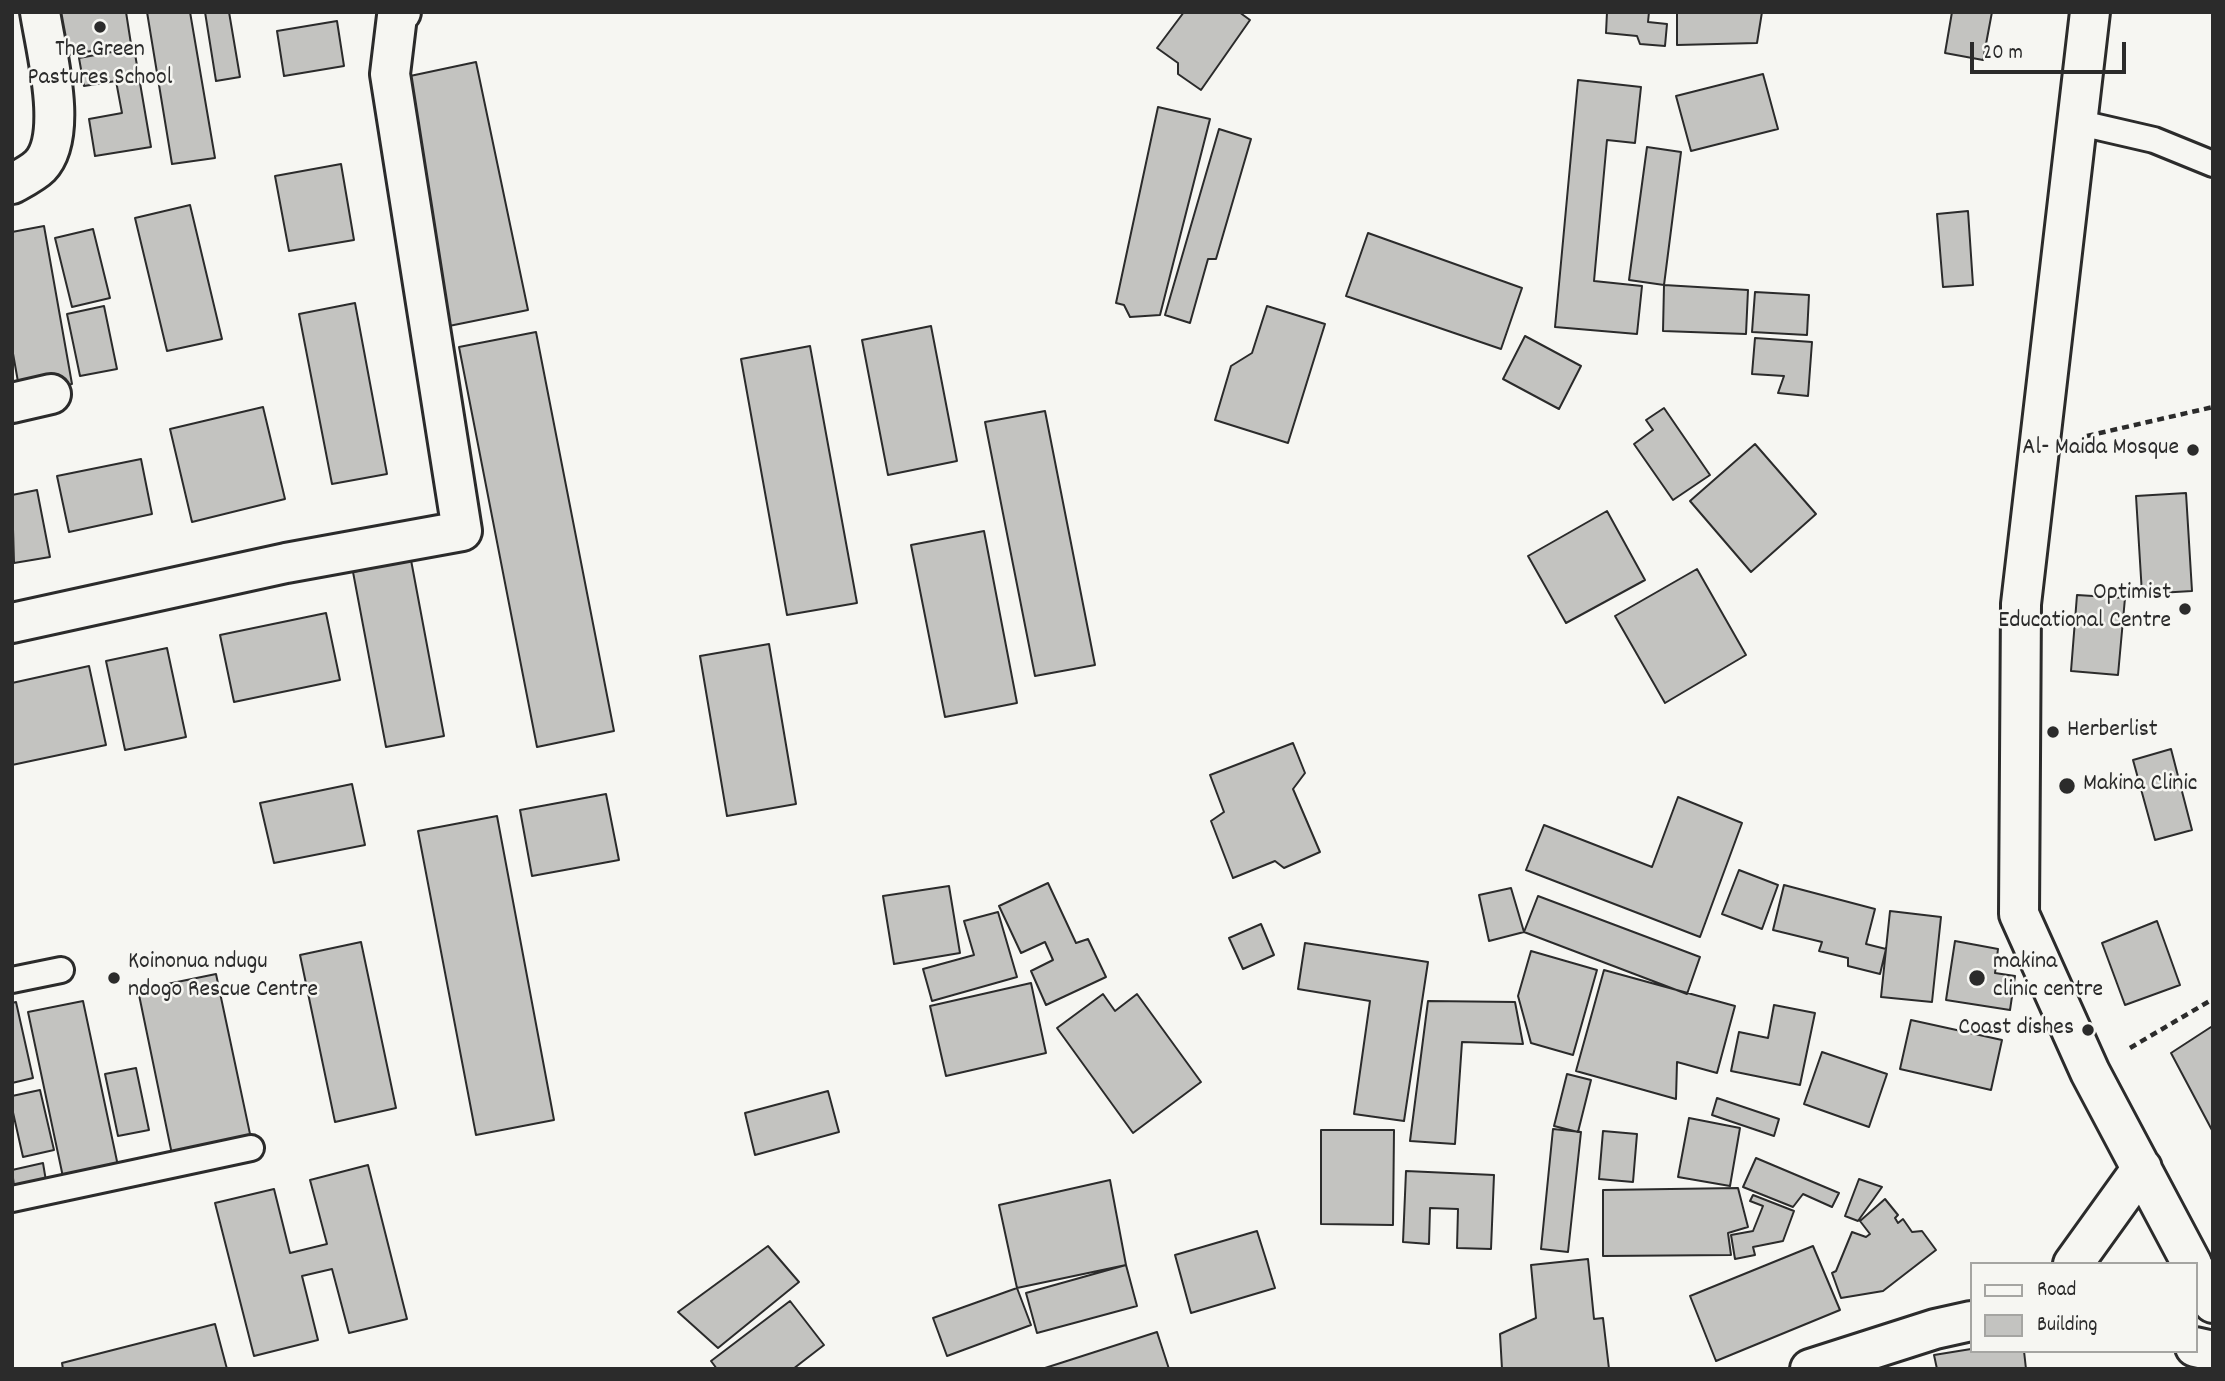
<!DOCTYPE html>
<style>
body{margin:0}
#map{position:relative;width:2225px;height:1381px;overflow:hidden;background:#f6f6f2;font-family:Dekko,sans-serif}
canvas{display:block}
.frame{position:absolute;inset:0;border:14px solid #2b2b2b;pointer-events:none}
.legend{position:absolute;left:1970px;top:1262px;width:228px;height:91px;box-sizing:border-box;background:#f6f6f2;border:2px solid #a5a5a2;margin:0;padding:9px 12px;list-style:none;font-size:21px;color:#2b2b2b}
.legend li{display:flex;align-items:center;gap:14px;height:35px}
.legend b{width:35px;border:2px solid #a5a5a2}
.scale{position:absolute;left:1970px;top:42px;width:156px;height:32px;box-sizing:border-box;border:4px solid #2b2b2b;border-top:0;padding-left:9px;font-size:21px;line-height:24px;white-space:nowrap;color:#2b2b2b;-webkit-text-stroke:5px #f6f6f2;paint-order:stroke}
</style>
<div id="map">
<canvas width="2225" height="1381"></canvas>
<div class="frame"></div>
<ul class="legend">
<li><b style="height:9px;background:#f6f6f2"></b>Road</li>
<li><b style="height:19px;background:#c3c3c0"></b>Building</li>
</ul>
<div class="scale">20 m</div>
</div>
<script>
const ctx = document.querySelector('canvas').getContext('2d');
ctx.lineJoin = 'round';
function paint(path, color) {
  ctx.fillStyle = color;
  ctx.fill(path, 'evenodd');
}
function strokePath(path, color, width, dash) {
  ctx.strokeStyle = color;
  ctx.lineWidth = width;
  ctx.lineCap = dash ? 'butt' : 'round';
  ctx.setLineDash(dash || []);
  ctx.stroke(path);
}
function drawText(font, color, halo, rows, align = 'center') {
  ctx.font = font + ' Dekko,sans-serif';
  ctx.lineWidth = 5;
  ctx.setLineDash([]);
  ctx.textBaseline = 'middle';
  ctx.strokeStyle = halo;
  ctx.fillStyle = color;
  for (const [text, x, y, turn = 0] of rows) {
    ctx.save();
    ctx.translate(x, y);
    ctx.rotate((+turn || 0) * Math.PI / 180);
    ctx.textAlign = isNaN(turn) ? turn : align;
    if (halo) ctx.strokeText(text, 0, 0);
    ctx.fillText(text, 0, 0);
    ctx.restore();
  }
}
const building = new Path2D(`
 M44,12H126L131,44L52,58Z
 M147,12H190L215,158L172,164Z
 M205,12H229L240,77L216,81Z
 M1184,12H1239L1250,20L1201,90L1178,74V63L1157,48Z
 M1607,12H1649L1648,22L1667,24L1665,46L1640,44L1637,36L1606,33Z
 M1677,12H1762L1757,43L1677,45Z
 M1952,12H1992L1983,60L1945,53Z
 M337,21L344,66L284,76L277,31Z
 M134,48L151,147L95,156L89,119L122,113L116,81L84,86L79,58Z
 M476,62L528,310L449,326L396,79Z
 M1763,74L1778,129L1691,151L1676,96Z
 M1578,80L1641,87L1635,143L1607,140L1594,281L1642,286L1637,334L1555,327Z
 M1158,107L1210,119L1160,315L1130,317L1124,305L1116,303Z
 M1219,129L1251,139L1216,259H1208L1190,323L1165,315Z
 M1647,147L1681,152L1664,285L1629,280Z
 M341,164L354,240L289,251L275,176Z
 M190,205L222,339L167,351L135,218Z
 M1968,211L1973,285L1943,287L1937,214Z
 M44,226L72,384L20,393L12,348V232Z
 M93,229L110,298L72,307L55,238Z
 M1368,233L1522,288L1501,349L1346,296Z
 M1664,285L1748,290L1746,334L1663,331Z
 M1755,292L1809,295L1807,335L1752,332Z
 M355,303L387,474L332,484L299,314Z
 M104,306L117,369L80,376L67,314Z
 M1267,306L1325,324L1288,443L1215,420L1231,366L1252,353Z
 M931,326L957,461L888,475L862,340Z
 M536,332L614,731L537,747L459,347Z
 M1525,336L1581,366L1559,409L1503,379Z
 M1755,338L1812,342L1808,396L1778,393L1784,376L1752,374Z
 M810,346L857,603L787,615L741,359Z
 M263,407L285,499L192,522L170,429Z
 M1664,408L1710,475L1673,500L1634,444L1653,430L1646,420Z
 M1045,411L1095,665L1035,676L985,422Z
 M1755,444L1816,514L1751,572L1690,501Z
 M141,459L152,514L69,532L57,476Z
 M37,490L50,557L14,563L12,495Z
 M2186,493L2192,591L2142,594L2136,496Z
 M1607,511L1645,580L1566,623L1528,556Z
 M984,531L1017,703L945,717L911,545Z
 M411,560L444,736L386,747L353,572Z
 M1697,569L1746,655L1665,703L1615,616Z
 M2077,595L2125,598L2118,675L2071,671Z
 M326,613L340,680L234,702L220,635Z
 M769,644L796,804L727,816L700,656Z
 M167,648L186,737L125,750L106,661Z
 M89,666L106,745L12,765V683Z
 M1293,743L1305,773L1293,789L1320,852L1284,868L1275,861L1233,878L1211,821L1224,812L1210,775Z
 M2171,749L2192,830L2155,840L2133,760Z
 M352,784L365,845L274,863L260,803Z
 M606,794L619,860L532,876L520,810Z
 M1678,797L1742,823L1700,937L1526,870L1544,825L1652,867Z
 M497,816L554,1120L476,1135L418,831Z
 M1739,870L1778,885L1762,929L1722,914Z
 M1048,883L1076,943L1088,939L1106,977L1046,1005L1031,971L1053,960L1045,942L1021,953L999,906Z
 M1784,885L1875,909L1866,944L1886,949L1880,974L1848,966V958L1819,951L1822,942L1773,930Z
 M949,886L960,953L894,964L883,896Z
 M1511,888L1524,932L1489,941L1479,895Z
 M1538,896L1700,957L1687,994L1524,932Z
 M1890,911L1941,917L1932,1002L1881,997Z
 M998,912L1017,977L932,1001L923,969L974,955L964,921Z
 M2157,921L2180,985L2125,1005L2102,943Z
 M1261,924L1274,955L1243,969L1229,938Z
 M1955,941L1998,949L1995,973L2015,976L2010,1010L1946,1000Z
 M361,942L396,1108L335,1122L300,955Z
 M1305,943L1428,962L1404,1121L1354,1114L1370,1001L1298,989Z
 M1531,951L1597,970L1573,1055L1531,1043L1518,996Z
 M1604,970L1735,1006L1717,1073L1677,1062L1676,1099L1576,1071Z
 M216,974L253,1148L174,1164L138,990Z
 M1031,983L1046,1053L946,1076L930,1006Z
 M1103,994L1115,1011L1137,994L1201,1082L1133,1133L1057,1028Z
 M83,1001L118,1166L63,1177L28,1012Z
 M1428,1001L1515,1002L1523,1044L1462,1042L1455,1144L1410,1141Z
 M16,1002L33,1078L12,1083V1003Z
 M1774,1005L1815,1013L1800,1085L1731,1071L1739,1032L1768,1038Z
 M1911,1020L2002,1040L1991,1090L1900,1069Z
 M2211,1027L2213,1029V1132L2171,1053Z
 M1822,1052L1887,1074L1869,1127L1804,1104Z
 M136,1068L149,1130L118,1136L105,1074Z
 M1567,1074L1591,1080L1578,1132L1554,1126Z
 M40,1090L54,1150L23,1157L12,1108V1096Z
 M828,1091L839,1132L755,1155L745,1113Z
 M1717,1098L1779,1119L1774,1136L1712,1115Z
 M1689,1118L1740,1128L1730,1186L1678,1177Z
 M1553,1129L1581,1132L1568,1252L1541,1249Z
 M1321,1130H1394L1393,1225L1321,1224Z
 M1603,1131L1637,1134L1633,1182L1599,1179Z
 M1756,1158L1839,1193L1832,1207L1803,1194L1793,1207L1743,1187Z
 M43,1163L47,1187L15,1194L12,1170Z
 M368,1165L407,1319L349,1333L332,1269L302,1276L318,1340L254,1356L215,1203L274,1189L290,1253L327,1244L310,1180Z
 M1406,1171L1494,1175L1491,1249L1457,1248L1458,1209L1430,1208L1429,1244L1403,1242Z
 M1859,1179L1882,1187L1858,1221L1845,1216Z
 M1110,1180L1126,1265L1017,1288L999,1205Z
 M1738,1188L1748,1227L1728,1233L1731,1255L1603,1256V1190Z
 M1753,1195L1794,1211L1783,1241L1753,1247L1755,1255L1735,1259L1731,1235L1753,1231L1763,1206L1750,1201Z
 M1885,1199L1898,1215L1895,1218L1898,1223L1903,1219L1912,1232L1922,1231L1936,1250L1883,1291L1841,1298L1832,1273L1836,1271L1852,1232L1866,1237L1870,1234L1860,1221Z
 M1257,1231L1275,1288L1191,1313L1175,1255Z
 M768,1246L799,1282L718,1348L678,1312Z
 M1813,1246L1840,1310L1716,1361L1690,1296Z
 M1588,1259L1594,1319L1603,1318L1609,1369H1502L1500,1334L1536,1318L1531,1265Z
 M1126,1265L1137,1306L1037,1333L1026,1293Z
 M1017,1288L1031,1325L947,1356L933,1318Z
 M790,1301L824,1345L793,1369H717L711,1361Z
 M215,1324L227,1369H63L62,1363Z
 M1157,1332L1169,1369H1045V1368Z
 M1971,1349V1351H2024L2026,1369H1937L1934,1355Z`);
const path = new Path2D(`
 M2087,436L2213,407
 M2130,1048L2213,999`);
const service = new Path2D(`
 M2076,122L2154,140L2213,164
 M12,980L61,970
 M12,1199L251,1148`);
const minor = new Path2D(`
 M2090,12L2021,604L2019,914L2090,1072L2192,1264
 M12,184C21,179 33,173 40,166C69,136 46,51 40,12
 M12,403L51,394
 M12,623L286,563L462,531L390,74L397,16L401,12
 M2073,1264L2142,1168
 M2195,1270L2213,1303
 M2195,1347L2213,1351
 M1810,1369L1935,1329L1971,1321`);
const markers = [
 [100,27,7,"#2b2b2b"],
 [2193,450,7,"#2b2b2b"],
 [2185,609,7,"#2b2b2b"],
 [2053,732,7,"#2b2b2b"],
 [2067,786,9,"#2b2b2b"],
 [114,978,7,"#2b2b2b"],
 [1977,978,9,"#2b2b2b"],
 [2088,1030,7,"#2b2b2b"]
];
const poiNames = [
 ["The Green",100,52,"center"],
 ["Pastures School",100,80,"center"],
 ["Al- Maida Mosque",2179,450,"right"],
 ["Optimist",2171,595,"right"],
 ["Educational Centre",2171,623,"right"],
 ["Herberlist",2067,732],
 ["Makina Clinic",2083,786],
 ["Koinonua ndugu",128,964],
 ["ndogo Rescue Centre",128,992],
 ["makina",1993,964],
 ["clinic centre",1993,992],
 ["Coast dishes",2074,1030,"right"]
];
paint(building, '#c3c3c0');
strokePath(building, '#2b2b2b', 2);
strokePath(service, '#2b2b2b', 30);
strokePath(minor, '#2b2b2b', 44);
strokePath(path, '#2b2b2b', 4.5, [7, 5]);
strokePath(service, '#f6f6f2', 24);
strokePath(minor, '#f6f6f2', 38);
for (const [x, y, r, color] of markers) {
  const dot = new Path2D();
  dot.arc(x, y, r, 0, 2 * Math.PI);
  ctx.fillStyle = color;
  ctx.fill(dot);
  strokePath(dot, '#f6f6f2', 2.5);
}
drawText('24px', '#2b2b2b', '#f6f6f2', poiNames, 'left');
</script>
